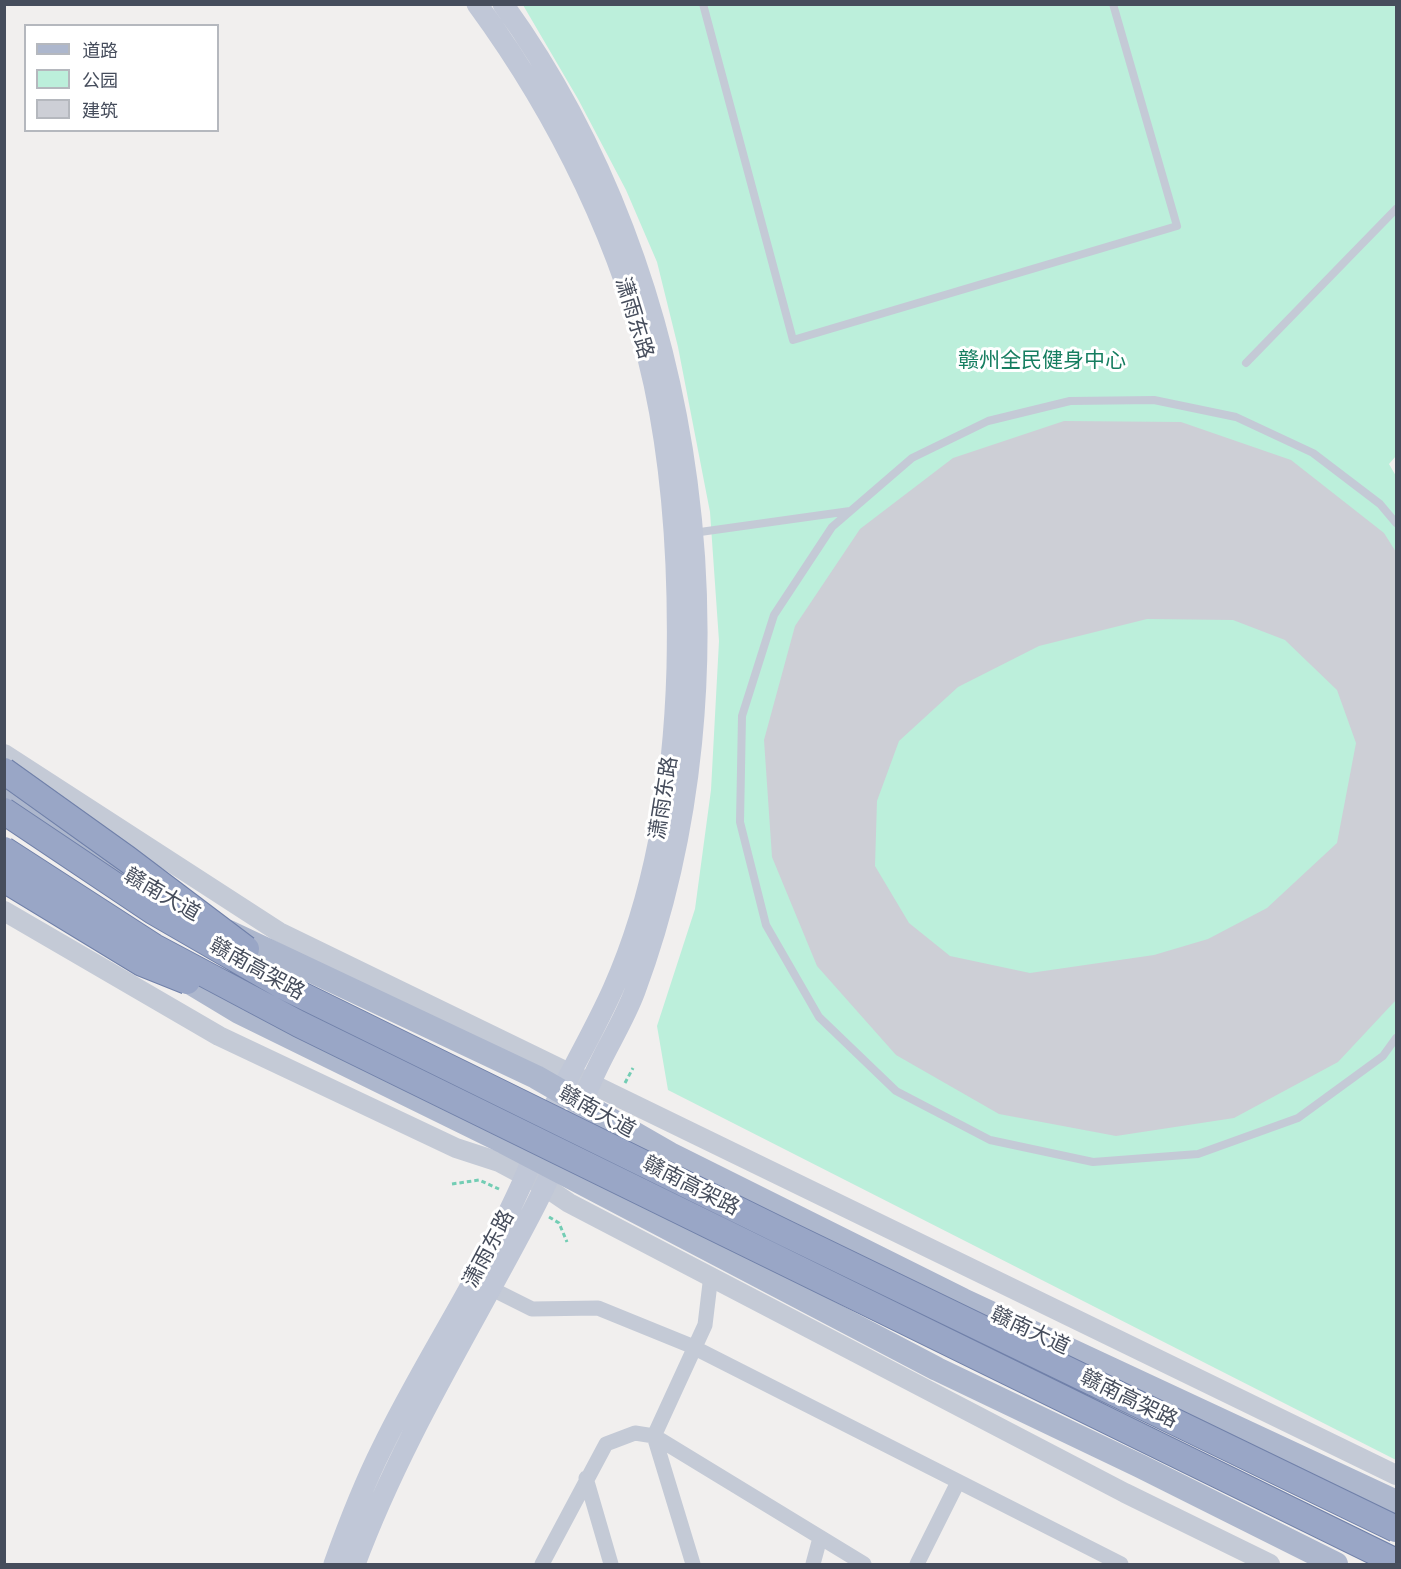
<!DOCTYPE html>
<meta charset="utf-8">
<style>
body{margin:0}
#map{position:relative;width:1401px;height:1569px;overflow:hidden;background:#f1efee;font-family:Montserrat,"Noto Sans SC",sans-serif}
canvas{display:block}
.frame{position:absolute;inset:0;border:6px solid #464d5c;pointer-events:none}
.legend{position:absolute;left:24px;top:24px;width:195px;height:108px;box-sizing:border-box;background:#fff;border:2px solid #b5b8be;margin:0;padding:8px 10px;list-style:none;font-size:18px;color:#464d5c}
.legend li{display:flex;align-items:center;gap:12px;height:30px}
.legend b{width:30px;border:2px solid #b5b8be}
</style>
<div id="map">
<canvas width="1401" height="1569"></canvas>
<div class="frame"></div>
<ul class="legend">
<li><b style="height:8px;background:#adb7cd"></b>道路</li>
<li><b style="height:16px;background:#bcefdb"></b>公园</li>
<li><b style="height:16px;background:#cdcfd6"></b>建筑</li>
</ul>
</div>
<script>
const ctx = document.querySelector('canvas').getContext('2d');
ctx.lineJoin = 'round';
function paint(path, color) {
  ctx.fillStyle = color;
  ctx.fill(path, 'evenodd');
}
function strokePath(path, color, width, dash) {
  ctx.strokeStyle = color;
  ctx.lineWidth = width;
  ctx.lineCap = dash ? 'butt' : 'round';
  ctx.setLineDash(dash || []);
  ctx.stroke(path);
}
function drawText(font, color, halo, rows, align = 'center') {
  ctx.font = font + ' Montserrat,"Noto Sans SC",sans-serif';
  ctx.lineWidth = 6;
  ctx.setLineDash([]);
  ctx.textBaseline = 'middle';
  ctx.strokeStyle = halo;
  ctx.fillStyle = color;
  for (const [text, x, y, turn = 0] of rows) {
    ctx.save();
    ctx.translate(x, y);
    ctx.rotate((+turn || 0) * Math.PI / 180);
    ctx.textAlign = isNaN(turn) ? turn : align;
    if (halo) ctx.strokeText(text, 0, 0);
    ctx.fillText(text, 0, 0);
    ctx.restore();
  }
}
const green = new Path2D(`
 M523,5H1396V456L1389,464L1396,476V1460L668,1090L657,1026L695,909L711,790L719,641L710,512L678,347L657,262L626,190L578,99Z`);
const building = new Path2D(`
 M1064,421L1181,422L1291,460L1384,533L1396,552V1000L1338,1062L1234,1118L1116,1136L999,1114L896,1055L817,966L772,857L764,740L795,626L860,529L953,458ZM1147,619L1233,620L1285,640L1337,690L1356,743L1337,843L1267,908L1208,939L1154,955L1030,973L950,956L909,923L875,866L877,801L899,741L958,687L1039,646Z`);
const path = new Path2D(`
 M625,1083L633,1068
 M452,1184L479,1180L499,1189
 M549,1217L559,1223L567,1242`);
const service = new Path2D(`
 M703,4L793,340L1177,226L1113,4
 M1246,363L1396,209
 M1396,523L1380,504L1313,453L1236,417L1154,400L1070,401L988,421L912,458L832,527L774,615L742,716L740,822L766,925L819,1017L896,1091L990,1140L1093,1162L1198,1154L1298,1118L1383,1056L1396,1038
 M693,533L850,511`);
const minor = new Path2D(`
 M490,1288L532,1309L598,1308L689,1345L1121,1564
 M586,1478L611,1564
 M542,1564L606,1444L635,1433L654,1436L864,1564
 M693,1564L654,1436L705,1325L711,1275
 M813,1564L820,1538
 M917,1564L957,1484`);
const tertiary = new Path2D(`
 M4,754L279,932L1396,1475
 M4,911L219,1036L456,1148L499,1162L544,1186L569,1203L1125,1493L1270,1564`);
const secondary = new Path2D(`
 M334,1564C348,1525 363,1486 382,1448C410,1390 444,1335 475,1278C493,1243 512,1208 527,1172C538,1146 547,1119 560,1094C577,1059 597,1025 613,989C657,890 674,776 677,668C679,573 674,477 654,384C624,248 559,116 477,4
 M355,1564C402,1438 470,1331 532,1212C554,1170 572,1125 591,1082C604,1051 623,1023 635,991C752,677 701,277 503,4`);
const primary = new Path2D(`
 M4,792L158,896
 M229,932L536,1077L670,1154L963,1300L1396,1502
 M171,971L239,1012L504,1142L937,1369L1140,1466L1336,1564`);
const trunkBridge = new Path2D(`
 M4,771L127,859L246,949
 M4,811L153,911L281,985L785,1233L1396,1529
 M4,850L154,947L299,1024L1396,1562
 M4,879L142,963L187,981`);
const streetNames = [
 ["潇雨东路",634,318,73],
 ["潇雨东路",664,798,-81],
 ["赣南大道",162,895,30],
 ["赣南高架路",257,969,29],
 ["赣南大道",597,1112,29],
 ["赣南高架路",691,1186,27],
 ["潇雨东路",489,1249,-62],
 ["赣南大道",1030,1331,25],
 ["赣南高架路",1129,1399,26]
];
const parkNames = [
 ["赣州全民健身中心",1042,361]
];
paint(green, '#bcefdb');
paint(building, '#cdcfd6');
strokePath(path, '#73cdb4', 3, [4.5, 3]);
strokePath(service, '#c4cad6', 8);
strokePath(minor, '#c4cad6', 15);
strokePath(tertiary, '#c4cad6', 20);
strokePath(secondary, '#c0c7d7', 21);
strokePath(primary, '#adb7cd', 24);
strokePath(trunkBridge, '#7080a9', 28, []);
strokePath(trunkBridge, '#99a6c6', 26);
drawText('21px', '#464d5c', '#fff', streetNames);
drawText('21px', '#167e60', '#fff', parkNames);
</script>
